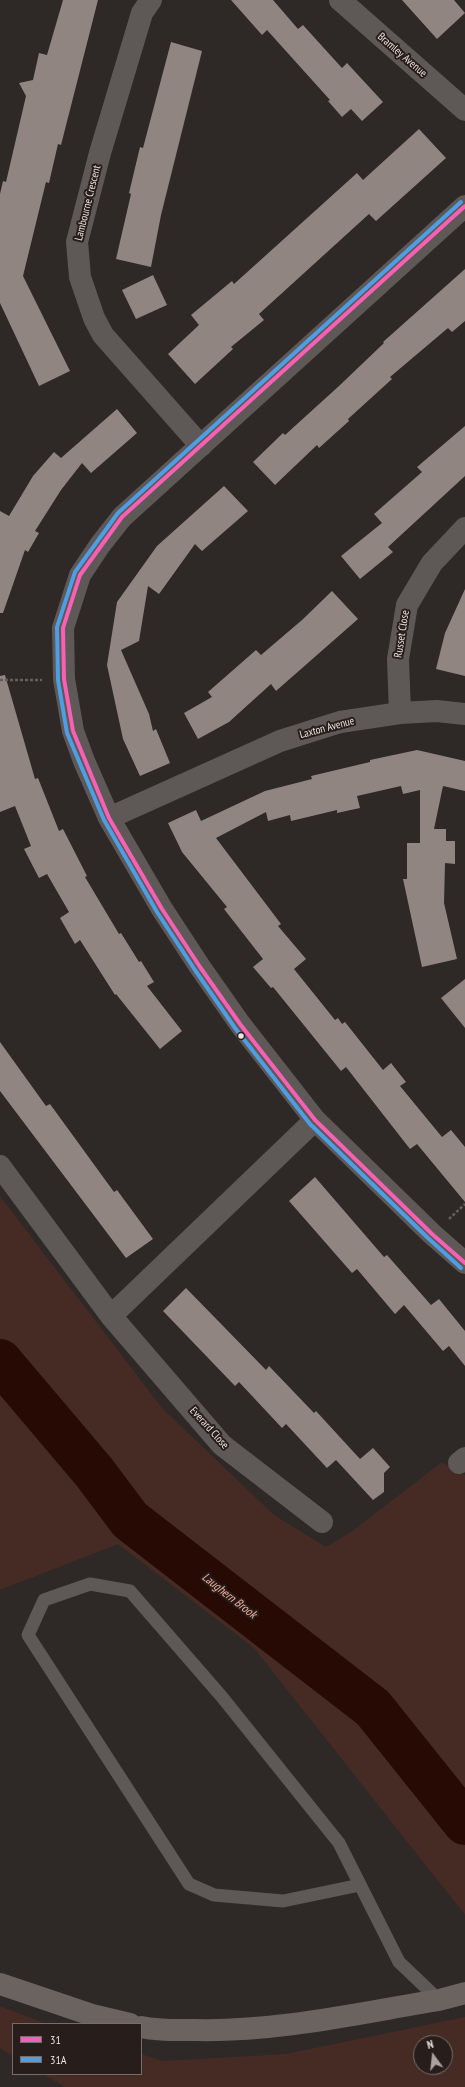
<!DOCTYPE html>
<style>
body{margin:0}
#map{position:relative;width:465px;height:2087px;overflow:hidden;background:#2e2826;font-family:"PT Sans Narrow",sans-serif}
canvas{display:block}
.legend{position:absolute;left:12px;top:2023px;width:130px;height:52px;box-sizing:border-box;background:#271d1a;border:1px solid #766d6a;margin:0;padding:5px 7px;list-style:none;font-size:12px;color:#ece4e2}
.legend li{display:flex;align-items:center;gap:8px;height:20px}
.legend b{width:20px;border:1px solid #766d6a}
.north{position:absolute;left:413px;top:2035px;width:40px;height:40px;box-sizing:border-box;background:#271d1a;border:1px solid #766d6a;border-radius:50%;rotate:345deg;font-size:11px;font-weight:700;line-height:16px;text-align:center;color:#ece4e2}
.north::after{content:'';display:block;margin:auto;width:14px;height:18px;background:#aaa2a0;clip-path:polygon(50% 0,100% 100%,50% 72%,0 100%)}
</style>
<div id="map">
<canvas width="465" height="2087"></canvas>
<ul class="legend">
<li><b style="height:5px;background:#f860b3"></b>31</li>
<li><b style="height:5px;background:#4d9ee5"></b>31A</li>
</ul>
<div class="north">N</div>
</div>
<script>
const ctx = document.querySelector('canvas').getContext('2d');
ctx.lineJoin = 'round';
function paint(path, color) {
  ctx.fillStyle = color;
  ctx.fill(path, 'evenodd');
}
function strokePath(path, color, width, dash) {
  ctx.strokeStyle = color;
  ctx.lineWidth = width;
  ctx.lineCap = dash ? 'butt' : 'round';
  ctx.setLineDash(dash || []);
  ctx.stroke(path);
}
function drawText(font, color, halo, rows, align = 'center') {
  ctx.font = font + ' "PT Sans Narrow",sans-serif';
  ctx.lineWidth = 4;
  ctx.setLineDash([]);
  ctx.textBaseline = 'middle';
  ctx.strokeStyle = halo;
  ctx.fillStyle = color;
  for (const [text, x, y, turn = 0] of rows) {
    ctx.save();
    ctx.translate(x, y);
    ctx.rotate((+turn || 0) * Math.PI / 180);
    ctx.textAlign = isNaN(turn) ? turn : align;
    if (halo) ctx.strokeText(text, 0, 0);
    ctx.fillText(text, 0, 0);
    ctx.restore();
  }
}
const green = new Path2D(`
 M0,1196L162,1408L274,1515L326,1547L351,1532L442,1462L465,1475V1915L254,1648L118,1544L0,1590Z
 M0,2006L46,2024H13V2056L0,2048Z
 M465,2017V2087H65L43,2074H141V2054L163,2061L286,2054ZM421,2043H445V2067H421Z`);
const river = new Path2D(`
 M0,1361L94,1472L130,1520L373,1708L465,1823`);
const building = new Path2D(`
 M63,0H98L61,145L58,144L49,183L46,182L23,276L70,371L39,386L0,303V194L3,181L6,182L26,96L19,83L33,80L39,53L47,55Z
 M231,0H273L298,29L303,25L342,68L347,63L383,102L362,121L351,109L342,117L328,101L330,100L267,30L262,35Z
 M402,0H454L465,13L437,39Z
 M171,42L202,51L161,215L151,267L116,259L131,194L129,193L140,147L143,148Z
 M419,129L446,158L376,221L369,214L259,314L264,320L231,347L233,349L195,384L168,354L199,325L191,315L232,281L234,284L357,173L363,180Z
 M465,269V321L452,332L448,328L390,377L392,379L348,419L349,421L319,448L317,445L275,485L253,462L283,433L285,435L339,386L384,343L383,342Z
 M153,275L167,305L136,319L122,290Z
 M117,409L137,433L91,473L82,463L61,490L35,531L39,533L28,552L25,550L3,613H0V511L9,516L33,476L54,452L61,458Z
 M465,426V476L388,547L393,552L360,579L341,556L382,523L374,514L422,472L417,467Z
 M224,486L248,511L202,551L195,544L159,594L148,586L139,641L121,650L149,714L153,731L156,729L170,763L140,776L123,739L107,665L117,602L157,546Z
 M465,589V676L436,669L445,633Z
 M332,591L358,619L276,691L271,684L229,722L198,739L184,713L212,697L208,692L256,650L261,655L302,620Z
 M5,675L35,779L38,778L59,831L63,829L87,876L85,877L119,934L121,933L139,962L141,961L154,982L147,986L182,1031L160,1049L116,994L115,995L80,940L75,944L60,918L69,912L47,874L39,878L24,849L31,846L15,806L0,812V676Z
 M417,750L465,761V791L443,786L434,829H446V841H455V864L445,863L444,903L457,959L422,967L403,879H407V843H420V790L403,794L401,786L357,796L360,808L337,813V810L291,821L290,815L268,821L266,812L216,838L281,924L278,926L306,959L294,969L335,1020L338,1018L342,1024L345,1022L383,1070L391,1063L406,1082L400,1086L442,1137L451,1130L465,1147V1202L417,1144L410,1149L346,1067L341,1071L273,987L271,988L253,967L263,959L224,909L227,907L182,852L168,823L196,810L201,821L265,791L312,779L311,776L370,762V760Z
 M465,979V1028L441,998Z
 M0,1042L46,1106L50,1104L114,1192L117,1190L153,1239L126,1258L0,1091Z
 M315,1177L384,1257L387,1255L431,1305L439,1299L465,1331V1366L449,1346L443,1351L404,1305L395,1314L357,1269L352,1273L289,1201Z
 M186,1288L266,1370L269,1366L314,1413L316,1411L360,1459L373,1448L390,1467L384,1473V1492L373,1500L336,1460L327,1468L286,1424L282,1428L239,1382L235,1386L163,1311Z`);
const path = new Path2D(`
 M0,680H42
 M449,1219L465,1204`);
const lane = new Path2D(`
 M360,1885L283,1901L214,1895L189,1884L28,1635L44,1600L90,1584L130,1591L222,1697L339,1843L399,1962L439,2000`);
const street = new Path2D(`
 M151,0L142,13L100,153L77,242L80,277L94,318L103,335L201,446
 M340,0L465,110
 M465,206L122,517L100,545L80,575L63,628L64,679L73,731L84,761L109,818L162,909L200,967L240,1024L315,1120L432,1234L465,1263
 M400,713L398,659L407,605L432,563L465,528
 M109,818L280,741L340,722L400,713L437,711L465,714
 M0,1166L111,1316L222,1445L322,1522
 M111,1316L315,1120
 M459,1463L465,1458`);
const secondary = new Path2D(`
 M0,1984L92,2015L130,2024
 M141,2027C159,2031 177,2030 195,2030C277,2032 359,2013 439,2000L465,1993`);
const bus1 = new Path2D(`
 M465,206L122,517L80,575L63,628L64,679L73,731L109,818L162,909L200,967L240,1024L315,1120L432,1234L465,1263`);
const bus2 = new Path2D(`
 M461,202L118,513L75,572L57,627L58,680L67,733L104,820L157,912L195,970L235,1028L310,1124L428,1238L461,1268`);
const markers = [
 [241,1036,3.5,"#ece4e2"]
];
const streetNames = [
 ["Bramley Avenue",402,55,41],
 ["Lambourne Crescent",88,203,-76],
 ["Russet Close",402,634,-81],
 ["Laxton Avenue",327,728,-15],
 ["Everard Close",209,1428,48]
];
const waterNames = [
 ["Laughern Brook",229,1596,38]
];
paint(green, '#462b25');
strokePath(river, '#280a05', 44);
paint(building, '#918582');
strokePath(path, '#645f5e', 2.5, [3, 2]);
strokePath(lane, '#5e5856', 13);
strokePath(street, '#5e5856', 22);
strokePath(secondary, '#6a6360', 22);
strokePath(bus1, '#f860b3', 4);
strokePath(bus2, '#4d9ee5', 4);
for (const [x, y, r, color] of markers) {
  const dot = new Path2D();
  dot.arc(x, y, r, 0, 2 * Math.PI);
  ctx.fillStyle = color;
  ctx.fill(dot);
  strokePath(dot, '#271d1a', 1.5);
}
drawText('11px', '#ece4e2', '#271d1a', streetNames);
drawText('italic 12px', '#f4ad9c', '#271d1a', waterNames);
</script>
